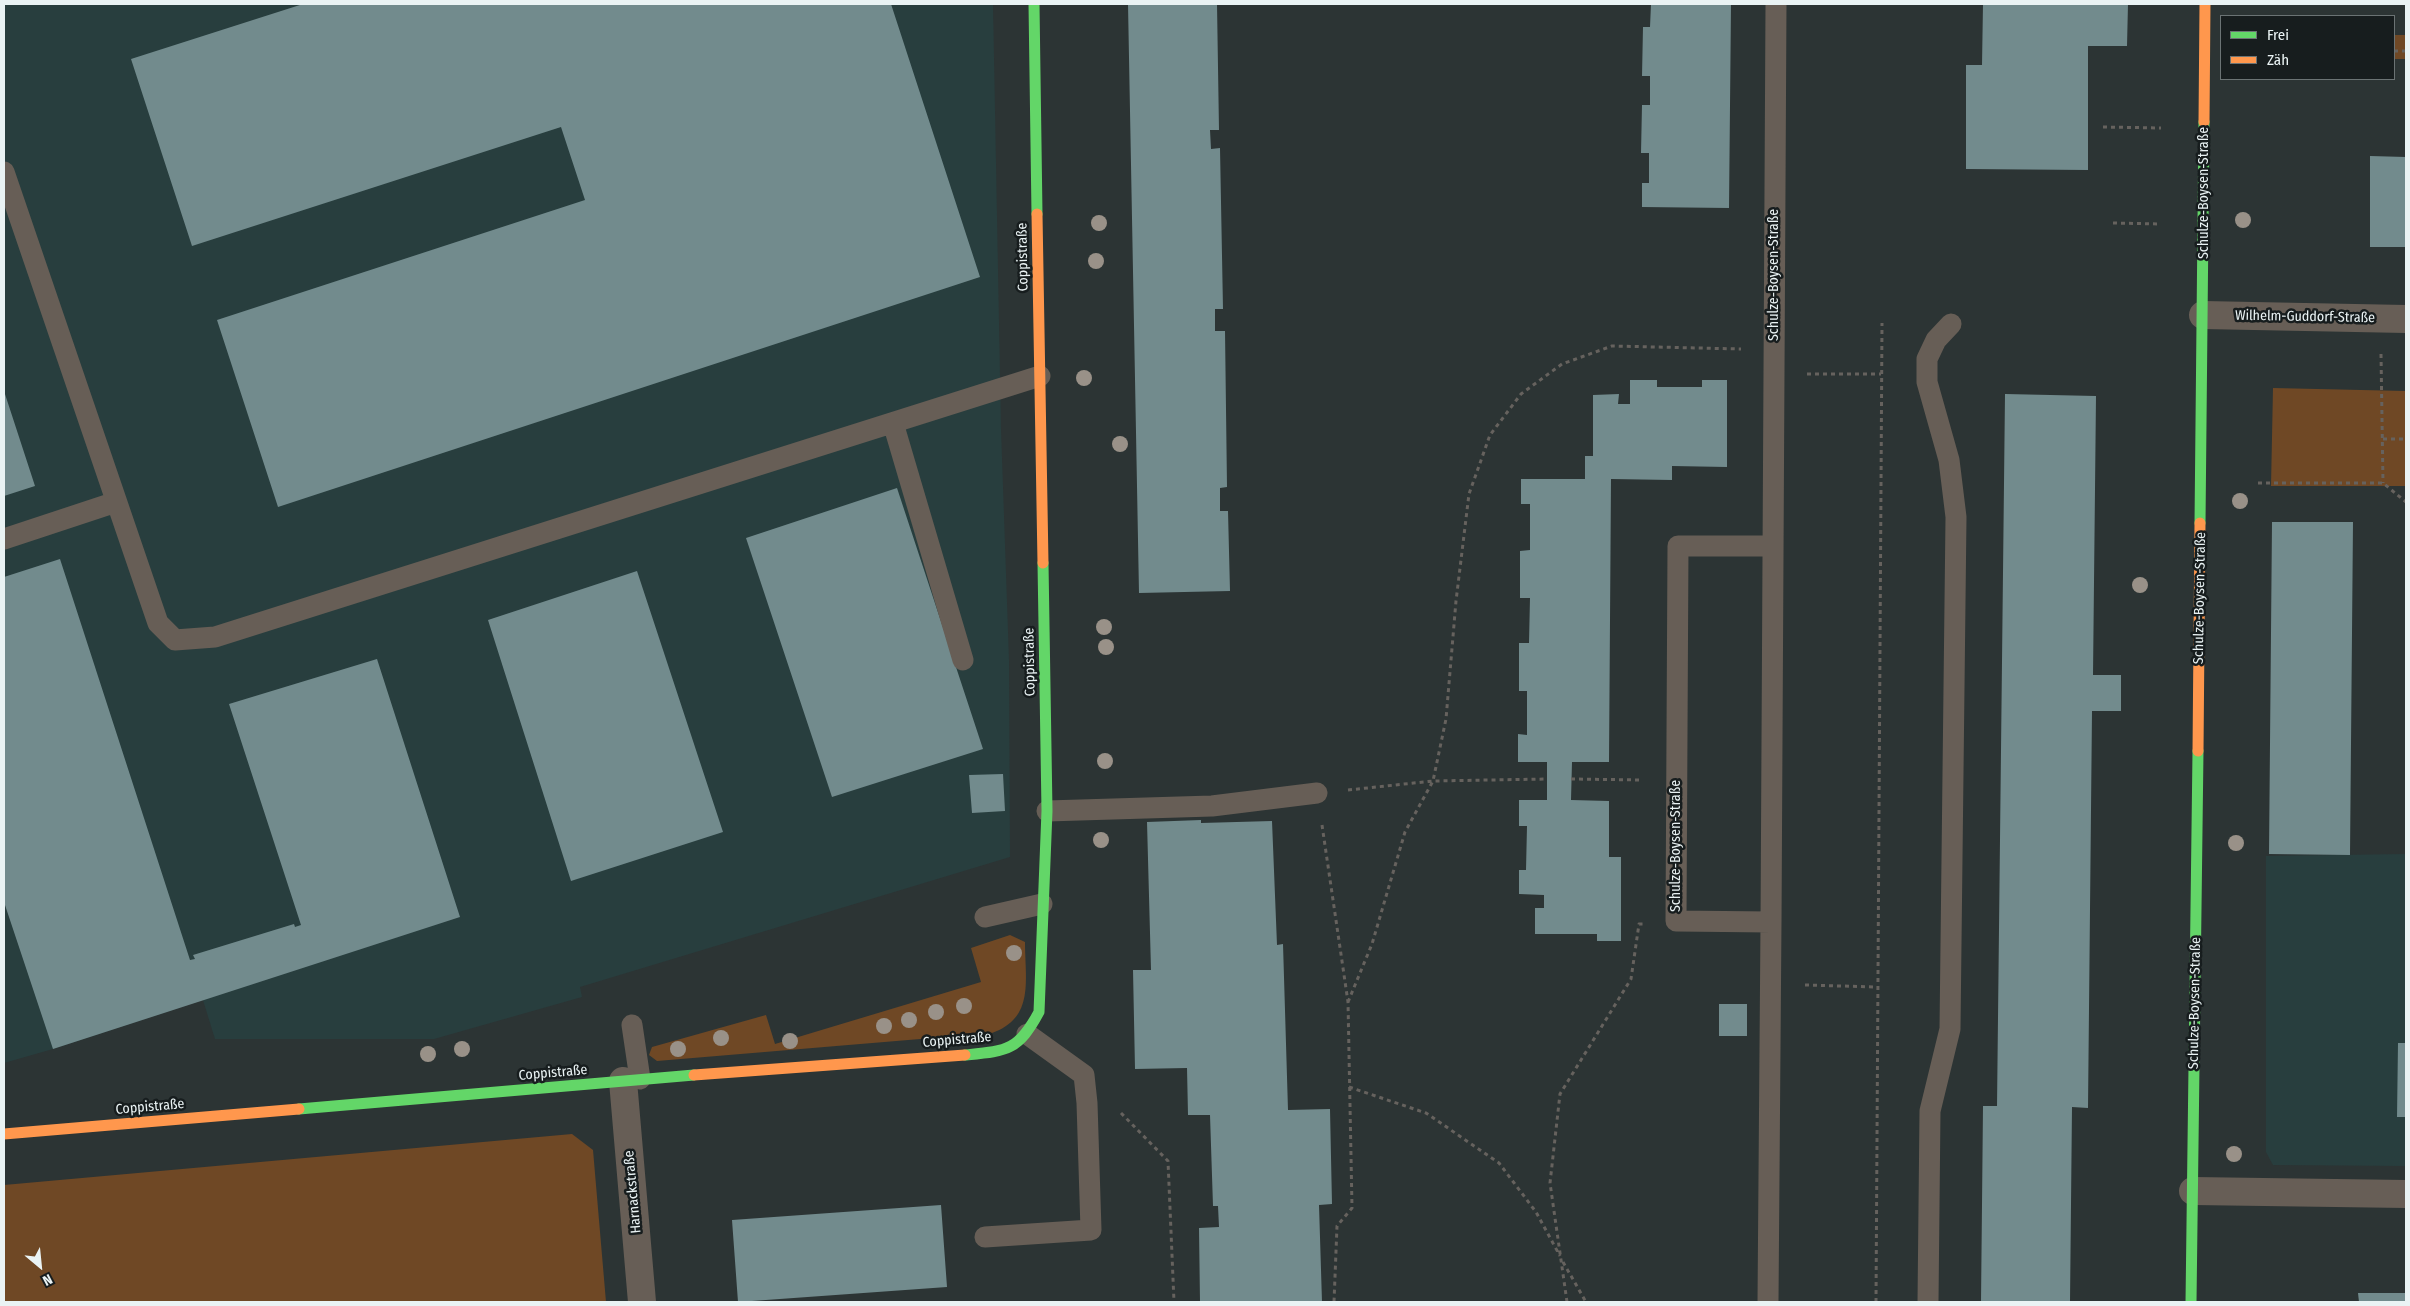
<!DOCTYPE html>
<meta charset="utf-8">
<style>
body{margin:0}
#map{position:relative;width:2410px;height:1306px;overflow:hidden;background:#2c3434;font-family:"Fira Sans Condensed",sans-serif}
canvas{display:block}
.frame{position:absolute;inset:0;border:5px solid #eaf3f4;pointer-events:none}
.legend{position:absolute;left:2220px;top:15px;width:175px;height:65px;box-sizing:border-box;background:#171d1e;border:1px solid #6b7374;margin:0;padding:6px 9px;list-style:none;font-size:15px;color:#eaf3f4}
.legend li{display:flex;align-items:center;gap:10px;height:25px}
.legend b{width:25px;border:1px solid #6b7374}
.north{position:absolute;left:15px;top:1241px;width:50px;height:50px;-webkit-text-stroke:4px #171d1e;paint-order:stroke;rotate:152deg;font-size:14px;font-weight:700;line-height:20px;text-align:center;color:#eaf3f4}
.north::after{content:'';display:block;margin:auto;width:18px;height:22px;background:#eaf3f4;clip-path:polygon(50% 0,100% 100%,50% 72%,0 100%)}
</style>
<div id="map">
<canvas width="2410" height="1306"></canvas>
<div class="frame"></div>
<ul class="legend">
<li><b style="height:6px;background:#63d668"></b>Frei</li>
<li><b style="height:6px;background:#ff974d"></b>Zäh</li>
</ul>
<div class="north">N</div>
</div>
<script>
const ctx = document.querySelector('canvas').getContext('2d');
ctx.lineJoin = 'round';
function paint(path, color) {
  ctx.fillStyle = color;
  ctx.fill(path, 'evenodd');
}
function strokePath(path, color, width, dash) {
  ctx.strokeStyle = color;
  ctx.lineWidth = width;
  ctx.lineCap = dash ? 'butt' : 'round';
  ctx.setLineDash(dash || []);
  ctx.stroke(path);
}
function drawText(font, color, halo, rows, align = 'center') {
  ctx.font = font + ' "Fira Sans Condensed",sans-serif';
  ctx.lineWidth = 5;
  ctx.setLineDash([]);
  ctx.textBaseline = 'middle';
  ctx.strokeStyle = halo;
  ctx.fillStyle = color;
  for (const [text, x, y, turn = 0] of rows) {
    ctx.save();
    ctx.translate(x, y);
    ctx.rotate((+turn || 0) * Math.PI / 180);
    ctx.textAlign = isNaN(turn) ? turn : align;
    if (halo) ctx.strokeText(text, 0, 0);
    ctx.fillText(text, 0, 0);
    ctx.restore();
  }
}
const built = new Path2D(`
 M4,4H993L1001,429L1009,660L1010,857L580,987L582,997L434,1039H215L203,1000L53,1049L4,1063Z
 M2406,854V1166L2273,1165L2266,1152V856Z`);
const green = new Path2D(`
 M2394,35H2406V59H2394Z
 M2273,388L2406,391V486H2271Z
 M1010,935L1025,942C1025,980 1035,1018 992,1033L657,1061L649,1055L652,1047L766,1015L775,1044L981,982L971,948Z
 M572,1134L593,1150L606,1302H4V1185Z`);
const building = new Path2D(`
 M303,4H891L980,277L278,507L217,320L585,200L561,127L192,246L131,59Z
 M1128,4H1217L1219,130H1210L1211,149L1220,148L1223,309H1215V331H1225L1227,487L1220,488V511H1228L1230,591L1139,593Z
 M1651,4H1731L1729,208L1642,207V183H1649V153H1641L1642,105H1650V76H1642L1643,27H1650Z
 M1983,4H2128L2127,46H2088V170L1966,169V65H1982Z
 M2370,156L2406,157V247H2370Z
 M1630,380H1657V387H1702V380H1727V467L1672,466V480L1611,479L1609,762H1572L1571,800L1609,801V857H1621V941H1597V934H1535V908H1544V895L1519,894V870H1526L1527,826H1519V800H1547V762H1518V734L1527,735V691H1519V643H1529L1530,598H1520V551L1530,550V504H1521V479H1585V456H1593V395L1619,394L1618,404H1630Z
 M4,391L35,486L4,496Z
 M2005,394L2096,396L2093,675H2121V711H2092L2088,1108L2072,1107L2070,1302H1981L1983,1106H1997Z
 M897,488L983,749L832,797L746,538Z
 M2272,522H2353L2350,855L2269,854Z
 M60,559L190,960L195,959L193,955L294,924L295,927L301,925L229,704L377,659L460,917L53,1049L4,902V577Z
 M637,571L723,832L571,881L488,620Z
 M1003,774L1005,811L972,813L969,775Z
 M1201,820V823L1272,821L1277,945L1283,944L1288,1110L1330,1109L1332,1204L1319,1205L1322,1302H1200L1199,1228L1219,1227L1218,1206H1213L1210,1115H1188L1187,1068L1135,1069L1133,970H1151L1147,822Z
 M1719,1004H1747V1036H1719Z
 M2398,1043H2406V1117H2397Z
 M941,1205L947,1287L738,1302L732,1220Z
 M2358,1293H2406V1302H2359Z`);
const path = new Path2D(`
 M2394,51H2406
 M2103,127L2161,128
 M2113,223L2160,224
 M2381,354L2383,483
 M1807,374H1881
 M2383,439H2406
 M2258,483H2383L2406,502
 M1571,779L1643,780
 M1348,790L1433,781L1547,779
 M1322,825L1348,1002L1352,1208L1337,1226L1334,1302
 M1805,985L1877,987
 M1348,1002L1372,944L1405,832L1433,781L1446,719L1456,601L1469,494L1490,435L1521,394L1562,364L1612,346L1741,349
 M1349,1087L1426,1113L1499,1163L1536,1212L1560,1256
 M1121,1113L1168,1161L1174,1302
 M1563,1262L1586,1302
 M1567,1302L1550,1183L1560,1094L1631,979L1639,924H1643
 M1876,1302L1882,323`);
const lane = new Path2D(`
 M4,172L158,623L175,640L215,637L1040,376
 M893,423L963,660
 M4,539L116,502
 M1773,546H1678L1676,921L1771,922L1776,4
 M1047,811L1212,806L1317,793
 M985,917L1042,904
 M632,1025L640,1079
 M985,1237L1091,1230L1087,1103L1084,1075L1027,1034
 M1768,1302L1771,922
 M1928,1302L1930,1111L1950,1029L1956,517L1949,460L1927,382V359L1936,340L1951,324`);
const street = new Path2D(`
 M2203,315L2406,319
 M623,1081L642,1302
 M2193,1191L2406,1194`);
const fast = new Path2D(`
 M1034,4L1037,214
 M2200,523L2204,122
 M965,1055C1007,1051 1018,1051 1039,1012L1047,811L1043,563
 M299,1109L694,1075
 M2191,1302L2198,751`);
const slow = new Path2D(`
 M2204,122L2205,4
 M1037,214L1043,563
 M2198,751L2200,523
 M694,1075L965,1055
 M4,1134L299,1109`);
const trees = [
 [2243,220],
 [1099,223],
 [1096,261],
 [1084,378],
 [1120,444],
 [2240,501],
 [2140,585],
 [1104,627],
 [1106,647],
 [1105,761],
 [1101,840],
 [2236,843],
 [1014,953],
 [964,1006],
 [936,1012],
 [909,1020],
 [884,1026],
 [721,1038],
 [790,1041],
 [462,1049],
 [678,1049],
 [428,1054],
 [2234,1154]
];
const streetNames = [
 ["Schulze-Boysen-Straße",2204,193,-90],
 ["Coppistraße",1023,257,-91],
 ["Schulze-Boysen-Straße",1774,275,-90],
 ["Wilhelm-Guddorf-Straße",2305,317,1],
 ["Schulze-Boysen-Straße",2200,598,-89],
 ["Coppistraße",1030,662,-91],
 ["Schulze-Boysen-Straße",1676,846,-90],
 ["Schulze-Boysen-Straße",2195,1003,-89],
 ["Coppistraße",957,1040,-5],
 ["Coppistraße",553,1073,-5],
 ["Coppistraße",150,1107,-5],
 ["Harnackstraße",633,1192,-95]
];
paint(built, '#283e3e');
paint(green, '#6f4825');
paint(building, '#728b8d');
strokePath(path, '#66625e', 3, [4, 4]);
strokePath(lane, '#675e56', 21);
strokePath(street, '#675e56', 28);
strokePath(fast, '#63d668', 11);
strokePath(slow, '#ff974d', 11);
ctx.fillStyle = '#999188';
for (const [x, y] of trees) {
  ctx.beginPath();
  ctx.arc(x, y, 8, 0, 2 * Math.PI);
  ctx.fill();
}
drawText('14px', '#eaf3f4', '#171d1e', streetNames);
</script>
